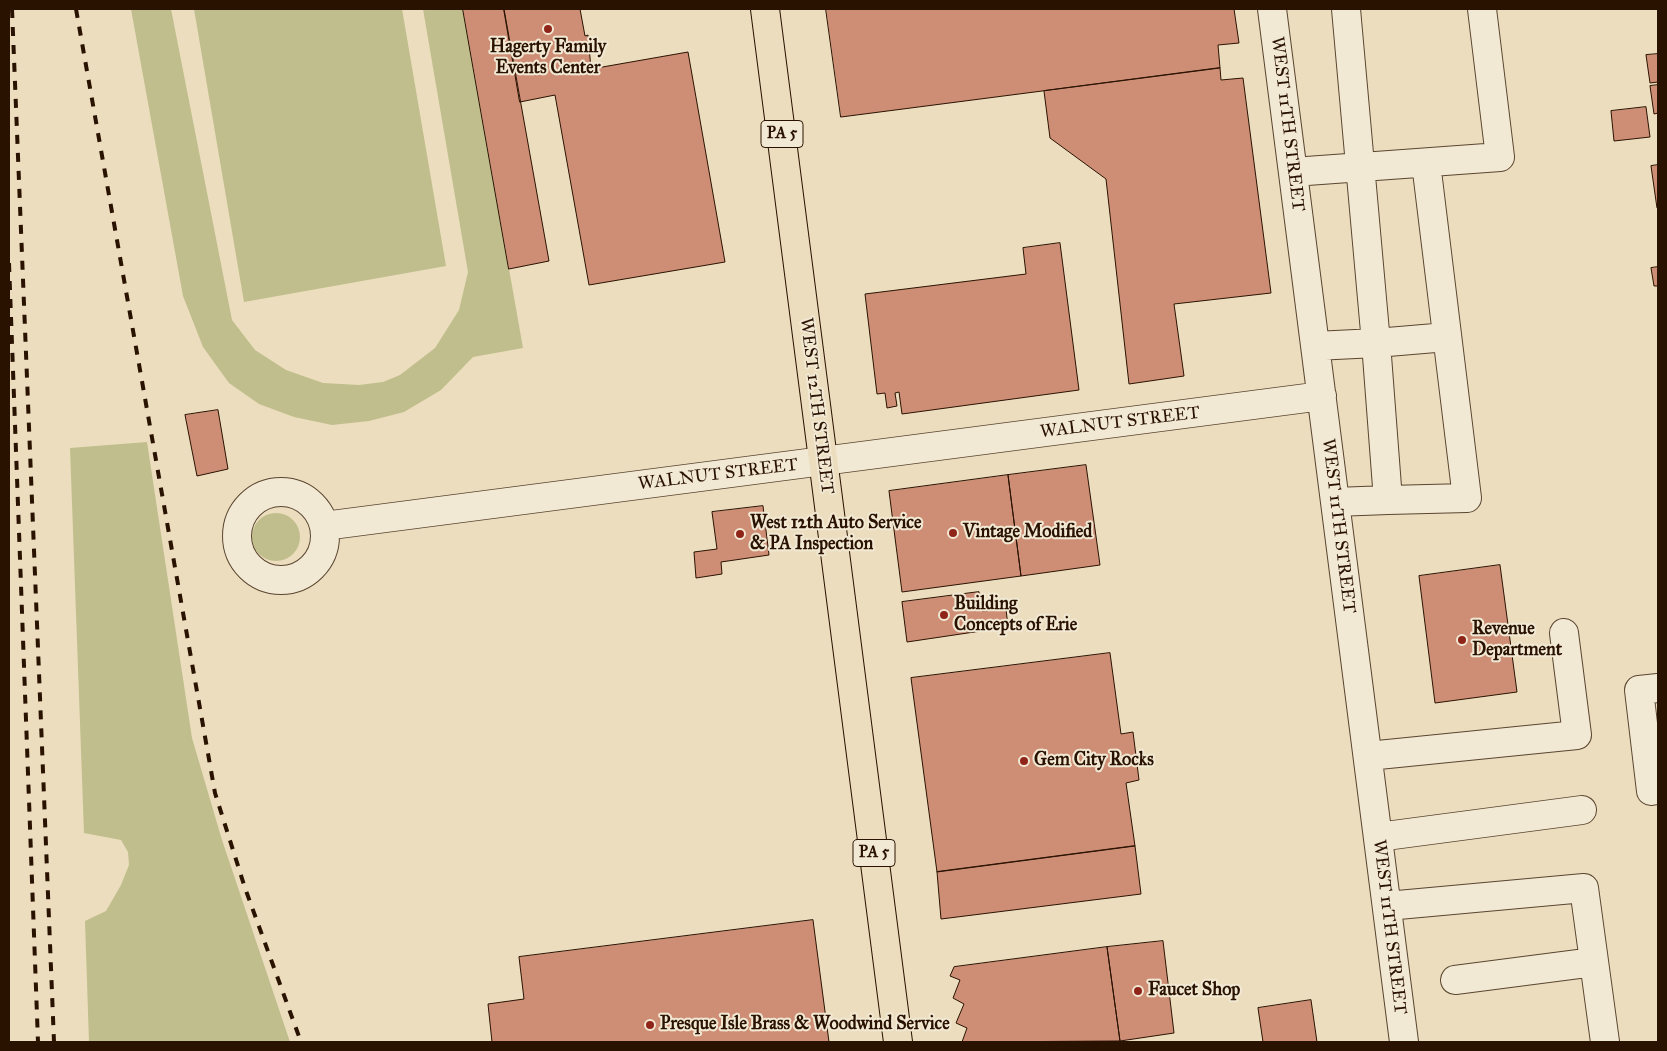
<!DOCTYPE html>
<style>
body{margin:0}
#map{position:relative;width:1667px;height:1051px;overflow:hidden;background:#ebddbd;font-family:"IM FELL Great Primer",serif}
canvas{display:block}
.frame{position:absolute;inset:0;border:10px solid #2a1201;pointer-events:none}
</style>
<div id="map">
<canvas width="1667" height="1051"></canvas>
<div class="frame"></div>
</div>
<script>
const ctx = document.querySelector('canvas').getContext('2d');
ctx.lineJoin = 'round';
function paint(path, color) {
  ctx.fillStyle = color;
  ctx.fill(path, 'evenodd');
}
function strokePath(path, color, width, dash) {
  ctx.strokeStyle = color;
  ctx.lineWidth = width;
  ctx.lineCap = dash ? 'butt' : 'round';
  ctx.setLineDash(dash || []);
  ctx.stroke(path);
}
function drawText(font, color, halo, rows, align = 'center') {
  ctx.font = font + ' "IM FELL Great Primer",serif';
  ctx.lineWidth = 4;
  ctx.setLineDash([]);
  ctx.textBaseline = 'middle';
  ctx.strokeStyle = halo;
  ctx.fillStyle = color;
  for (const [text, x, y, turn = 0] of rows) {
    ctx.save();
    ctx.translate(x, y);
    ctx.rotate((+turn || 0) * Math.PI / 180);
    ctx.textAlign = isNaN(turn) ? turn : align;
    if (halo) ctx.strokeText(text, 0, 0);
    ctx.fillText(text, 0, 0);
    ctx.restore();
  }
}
const green = new Path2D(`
 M131,9H171L232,320L255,350L286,370L323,383L359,385L383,382L400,375L435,348L459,310L468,272L423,9H463L523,348L473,357L441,390L404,412L369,421L332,425L294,417L259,404L229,383L203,347L183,296Z
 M194,9H402L446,266L244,302Z
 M147,442L192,738L222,840L290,1042H89L85,921L106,911L121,885L129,865L128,852L121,840L84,833L70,448Z
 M252 537a24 24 0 1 1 48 0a24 24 0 1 1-48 0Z`);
const building = new Path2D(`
 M463,9H504L549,261L509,269Z
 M504,9H580L585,36L588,35L591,69L688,52L725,262L589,285L555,95L520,102Z
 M826,9H1234L1239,43L1218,45L1220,68L841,117Z
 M1658,54V82L1650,83L1646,55Z
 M1220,68L1221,80L1243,78L1271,293L1174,304L1184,376L1129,384L1106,179L1050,138L1044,91Z
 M1658,85V113L1654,114L1650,86Z
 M1646,107L1650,137L1614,141L1611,111Z
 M1658,165V208H1657L1651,166Z
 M1060,243L1079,390L902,414L899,392L895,393L897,406L887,408L885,393L877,394L865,294L1026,274L1023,248Z
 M1658,267V286H1654L1651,268Z
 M218,410L228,469L197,476L185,415Z
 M1086,465L1100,565L1021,576L1008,475Z
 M1008,475L1021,576L902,592L889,491Z
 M763,506L769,555L721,562L722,574L696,578L694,552L717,549L712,512Z
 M1500,565L1517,692L1435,703L1419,576Z
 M979,592L982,611L1006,609L1008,627L907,642L902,602Z
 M1110,653L1121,734L1133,732L1139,780L1126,783L1135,846L937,872L911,678Z
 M1135,846L1141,894L941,919L937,872Z
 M813,920L829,1042H492L488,1004L524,999L519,957Z
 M1163,941L1174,1033L1120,1041L1107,947Z
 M1107,947L1120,1041L962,1042L967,1028L956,1023L964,1004L953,998L960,980L950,976L954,967Z
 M1311,1000L1317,1042H1263L1258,1008Z`);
const minor = new Path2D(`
 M1272,9L1404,1042
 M1293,172L1500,157L1482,9
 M1315,346L1376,343L1346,9
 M237 536a44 44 0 1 1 88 0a44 44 0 1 1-88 0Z
 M1388,500L1467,498L1426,163
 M1335,502L1388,500L1376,343L1447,337
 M324,526L1322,396
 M1658,688L1639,690L1651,791L1658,790
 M1368,756L1577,735L1564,633
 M1378,837L1582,810
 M1387,906L1584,888L1605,1042
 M1455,980L1594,962`);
const major = new Path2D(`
 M765,9L898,1042`);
const rail = new Path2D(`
 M12,9L54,1042
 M76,9L215,793L245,888L301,1042
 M9,263L38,1042`);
const markers = [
 [548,29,5,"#8f2418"],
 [953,533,5,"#8f2418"],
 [740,534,5,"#8f2418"],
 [944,615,5,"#8f2418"],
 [1462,640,5,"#8f2418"],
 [1024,761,5,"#8f2418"],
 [1138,991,5,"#8f2418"],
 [650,1025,5,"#8f2418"]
];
const shields = [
 [782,134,42],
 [874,853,42]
];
const shieldNames = [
 ["PA 5",782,134],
 ["PA 5",874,853]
];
const poiNames = [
 ["Hagerty Family",548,48,"center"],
 ["Events Center",548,69,"center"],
 ["West 12th Auto Service",750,524],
 ["& PA Inspection",750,545],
 ["Vintage Modified",963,533],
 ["Building",954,605],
 ["Concepts of Erie",954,626],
 ["Revenue",1472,630],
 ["Department",1472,651],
 ["Gem City Rocks",1034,761],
 ["Faucet Shop",1148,991],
 ["Presque Isle Brass & Woodwind Service",660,1025]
];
const streetNames = [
 ["WEST 11TH STREET",1287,124,83],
 ["WEST 12TH STREET",816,406,83],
 ["WALNUT STREET",1120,423,-7],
 ["WALNUT STREET",718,475,-7],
 ["WEST 11TH STREET",1338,526,83],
 ["WEST 11TH STREET",1389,927,83]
];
paint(green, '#c0be8c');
paint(building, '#ce8e76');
strokePath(building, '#2a1201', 1);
strokePath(minor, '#5a4530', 30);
strokePath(major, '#2a1201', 30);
strokePath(minor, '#f2e9d4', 28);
strokePath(major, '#ebddbd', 28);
strokePath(rail, '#2a1201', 4, [9, 9]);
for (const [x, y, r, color] of markers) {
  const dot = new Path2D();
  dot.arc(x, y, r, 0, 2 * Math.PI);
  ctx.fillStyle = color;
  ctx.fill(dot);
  strokePath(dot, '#f2e9d4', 2);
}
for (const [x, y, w] of shields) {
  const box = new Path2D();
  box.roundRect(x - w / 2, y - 13.5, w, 27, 4);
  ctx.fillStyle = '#f2e9d4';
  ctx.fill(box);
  strokePath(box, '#2a1201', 1);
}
drawText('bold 16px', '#2a1201', null, shieldNames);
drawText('bold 18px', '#2a1201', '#f2e9d4', poiNames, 'left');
drawText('18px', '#2a1201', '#f2e9d4', streetNames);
</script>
